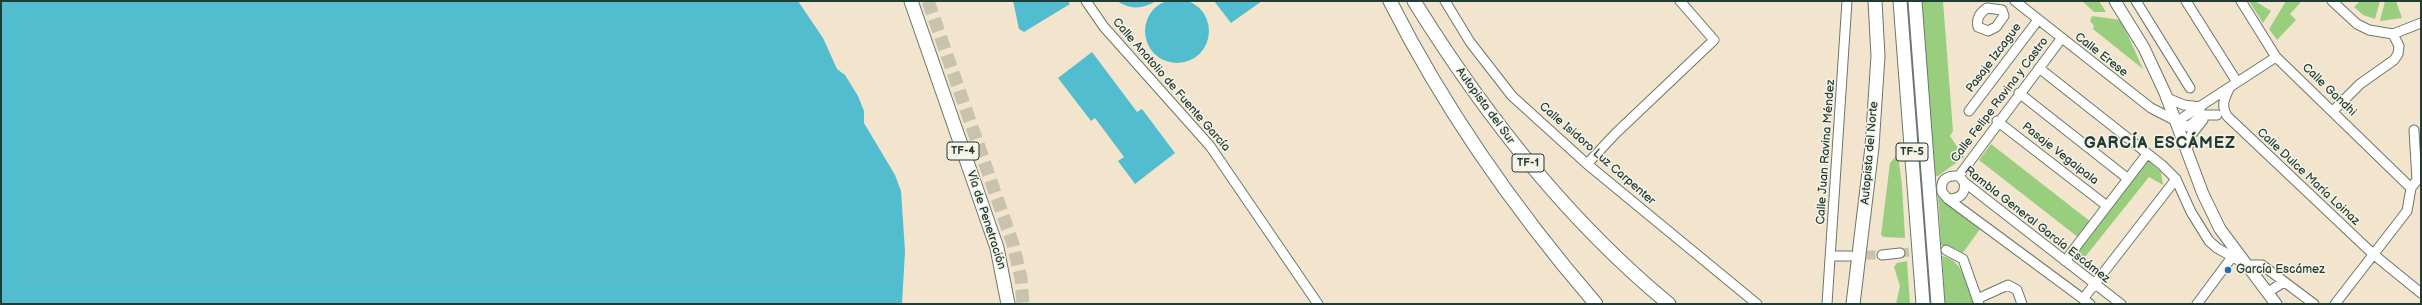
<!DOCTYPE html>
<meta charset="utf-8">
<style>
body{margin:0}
#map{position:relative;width:2422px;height:305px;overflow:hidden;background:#f3e5cd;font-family:"Balsamiq Sans",sans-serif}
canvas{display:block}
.frame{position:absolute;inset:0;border:2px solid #1f3d34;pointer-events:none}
</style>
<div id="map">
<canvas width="2422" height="305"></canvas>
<div class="frame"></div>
</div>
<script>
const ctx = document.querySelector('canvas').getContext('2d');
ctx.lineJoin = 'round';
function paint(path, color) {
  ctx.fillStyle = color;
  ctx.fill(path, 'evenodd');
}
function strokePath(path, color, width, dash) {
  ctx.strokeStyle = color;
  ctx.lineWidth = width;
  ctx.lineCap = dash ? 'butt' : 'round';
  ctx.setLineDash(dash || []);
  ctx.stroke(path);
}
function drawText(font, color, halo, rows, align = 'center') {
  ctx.font = font + ' "Balsamiq Sans",sans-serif';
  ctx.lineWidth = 3;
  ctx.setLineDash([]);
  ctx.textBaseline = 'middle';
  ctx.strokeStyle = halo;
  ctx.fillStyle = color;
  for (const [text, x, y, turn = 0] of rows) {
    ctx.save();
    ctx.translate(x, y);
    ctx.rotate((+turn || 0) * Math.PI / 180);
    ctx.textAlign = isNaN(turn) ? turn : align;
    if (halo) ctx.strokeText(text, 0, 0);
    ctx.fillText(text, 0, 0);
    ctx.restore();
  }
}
const green = new Path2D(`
 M1922,1H1943L1953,131L1950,136L1964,157L1938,176H1934Z
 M2082,1H2099L2106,12H2094Z
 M2249,1H2255L2271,11L2263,23Z
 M2286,1H2302L2290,14L2296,20L2277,40L2269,29Z
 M2360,1H2380L2375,19L2363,15L2354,7Z
 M2385,1H2396L2402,18L2380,21Z
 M2092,16L2121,20L2143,69L2093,29L2094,26L2090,21Z
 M1991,144L2091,222L2079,238L1979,160Z
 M1898,154L1902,185L1905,238L1884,237L1881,235L1890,163Z
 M2147,160L2161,172L2163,185L2149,177L2081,262L2073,255Z
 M1938,194L1980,229L1962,254L1957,249L1941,245Z
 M1942,256C1963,259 1968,287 1974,304H1945Z
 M1907,261L1910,304H1896L1900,286L1894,267L1897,263Z`);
const water = new Path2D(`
 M1145 31a32 32 0 1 1 64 0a32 32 0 1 1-64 0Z
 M1,1H798L823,38L837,69L845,75L858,96L864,111V123L895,175L901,191L905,251L902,304H1Z
 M1013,1H1068L1070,4L1024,32L1019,29Z
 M1117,1H1156C1143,9 1130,10 1117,1Z
 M1214,1H1262L1231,23Z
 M1092,52L1137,112L1142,109L1175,153L1135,184L1118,161L1124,157L1095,118L1091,121L1058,78Z`);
const minorTunnel = new Path2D(`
 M1900,253L1938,250
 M1853,255H1882`);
const highwayTunnel = new Path2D(`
 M928,1L1013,244L1021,278L1023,304`);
const minor = new Path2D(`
 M1086,1L1104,27L1210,146L1318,304
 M1445,1L1470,42L1512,96L1587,164L1757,304
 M2015,1L2151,108L2188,127L2202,115H2217
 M2136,1L2190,88
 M2186,1L2237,82
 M2241,1L2276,57L2411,188
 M2332,1L2357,24L2369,30L2393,34L2421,23
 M1987,8L2002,10L2004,16L1996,27L1988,31L1978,27C1976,18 1980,13 1987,8Z
 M2039,68L2162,165L2176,179L2191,212L2209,241L2217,248L2247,265H2262L2314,304
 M2229,89C2224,99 2221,106 2227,116L2373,254L2421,293
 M2019,93L2127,178
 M2167,98L2184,105L2201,107
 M1969,111L2038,20
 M2333,111L2360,84L2394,60L2398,54L2399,46L2393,34
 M1997,121L2107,206
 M2176,122L2276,57
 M2187,151L2191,135L2203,120
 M1587,164L1615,134L1714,40L1680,1
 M1959,176L2061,39
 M1948,199C1960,199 1966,194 1964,182
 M1946,250L1963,259L1979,304
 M1882,255L1900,253
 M1831,256H1850
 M2065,261L2147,154
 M2268,292L2284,282
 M1977,299L2008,285L2017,290L2022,304
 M2083,299L2176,179
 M1827,304L1847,1
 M2090,304L1948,199L1942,192C1940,180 1946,175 1959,176L1964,182L2121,304
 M2197,304L2232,257
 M2335,304L2407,211L2411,188L2417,180L2414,130`);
const major = new Path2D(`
 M2115,1L2144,48L2165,93L2203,194L2220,229L2276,304`);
const highway = new Path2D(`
 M911,1L997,248L1008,304
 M1390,1C1445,110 1516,211 1596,304
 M1414,1C1484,114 1566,219 1669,304
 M1900,1L1923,304
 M1915,1L1938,304
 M1853,304L1872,147L1878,56L1875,1`);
const markers = [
 [2228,270,4,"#1f6fb2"]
];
const shields = [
 [963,151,32],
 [1912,152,32],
 [1528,163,32]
];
const shieldNames = [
 ["TF-4",963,151],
 ["TF-5",1912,152],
 ["TF-1",1528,163]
];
const streetNames = [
 ["Calle Erese",2101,55,38],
 ["Pasaje Izcague",1994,58,-53],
 ["Calle Anatolio de Fuente García",1171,85,49],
 ["Calle Gandhi",2329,90,44],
 ["Calle Felipe Ravina y Castro",2000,100,-53],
 ["Autopista del Sur",1485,106,54],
 ["Calle Juan Ravina Méndez",1826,152,-86],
 ["Autopista del Norte",1870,153,-85],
 ["Calle Isidoro Luz Carpenter",1597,154,41],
 ["Pasaje Vegaipala",2060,154,38],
 ["Calle Dulce María Loinaz",2308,177,43],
 ["Vía de Penetración",986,220,72],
 ["Rambla General García Escámez",2037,225,38]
];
const poiNames = [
 ["García Escámez",2236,270]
];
const districtNames = [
 ["GARCÍA ESCÁMEZ",2160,144]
];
paint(green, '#9ace7f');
paint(water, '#52bdce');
strokePath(minorTunnel, '#c9c3ae', 9, [9, 4.5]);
strokePath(highwayTunnel, '#c9c3ae', 13, [13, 6]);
strokePath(minor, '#69786a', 11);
strokePath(major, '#69786a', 13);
strokePath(highway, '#69786a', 15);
strokePath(minor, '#fff', 9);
strokePath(major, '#fff', 11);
strokePath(highway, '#fff', 13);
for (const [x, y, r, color] of markers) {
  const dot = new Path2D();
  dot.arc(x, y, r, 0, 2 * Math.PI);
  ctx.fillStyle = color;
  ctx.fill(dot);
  strokePath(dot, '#f7f3e8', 1.5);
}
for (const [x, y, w] of shields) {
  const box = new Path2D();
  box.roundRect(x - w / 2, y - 9, w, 18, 3);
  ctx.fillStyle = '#f7f3e8';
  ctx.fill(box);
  strokePath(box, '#1f3d34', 1);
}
drawText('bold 11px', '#1f3d34', null, shieldNames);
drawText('12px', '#1f3d34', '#f7f3e8', streetNames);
drawText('12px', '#1f3d34', '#f7f3e8', poiNames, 'left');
ctx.letterSpacing = '1px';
drawText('bold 16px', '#1f3d34', '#f7f3e8', districtNames);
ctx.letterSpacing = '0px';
</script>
